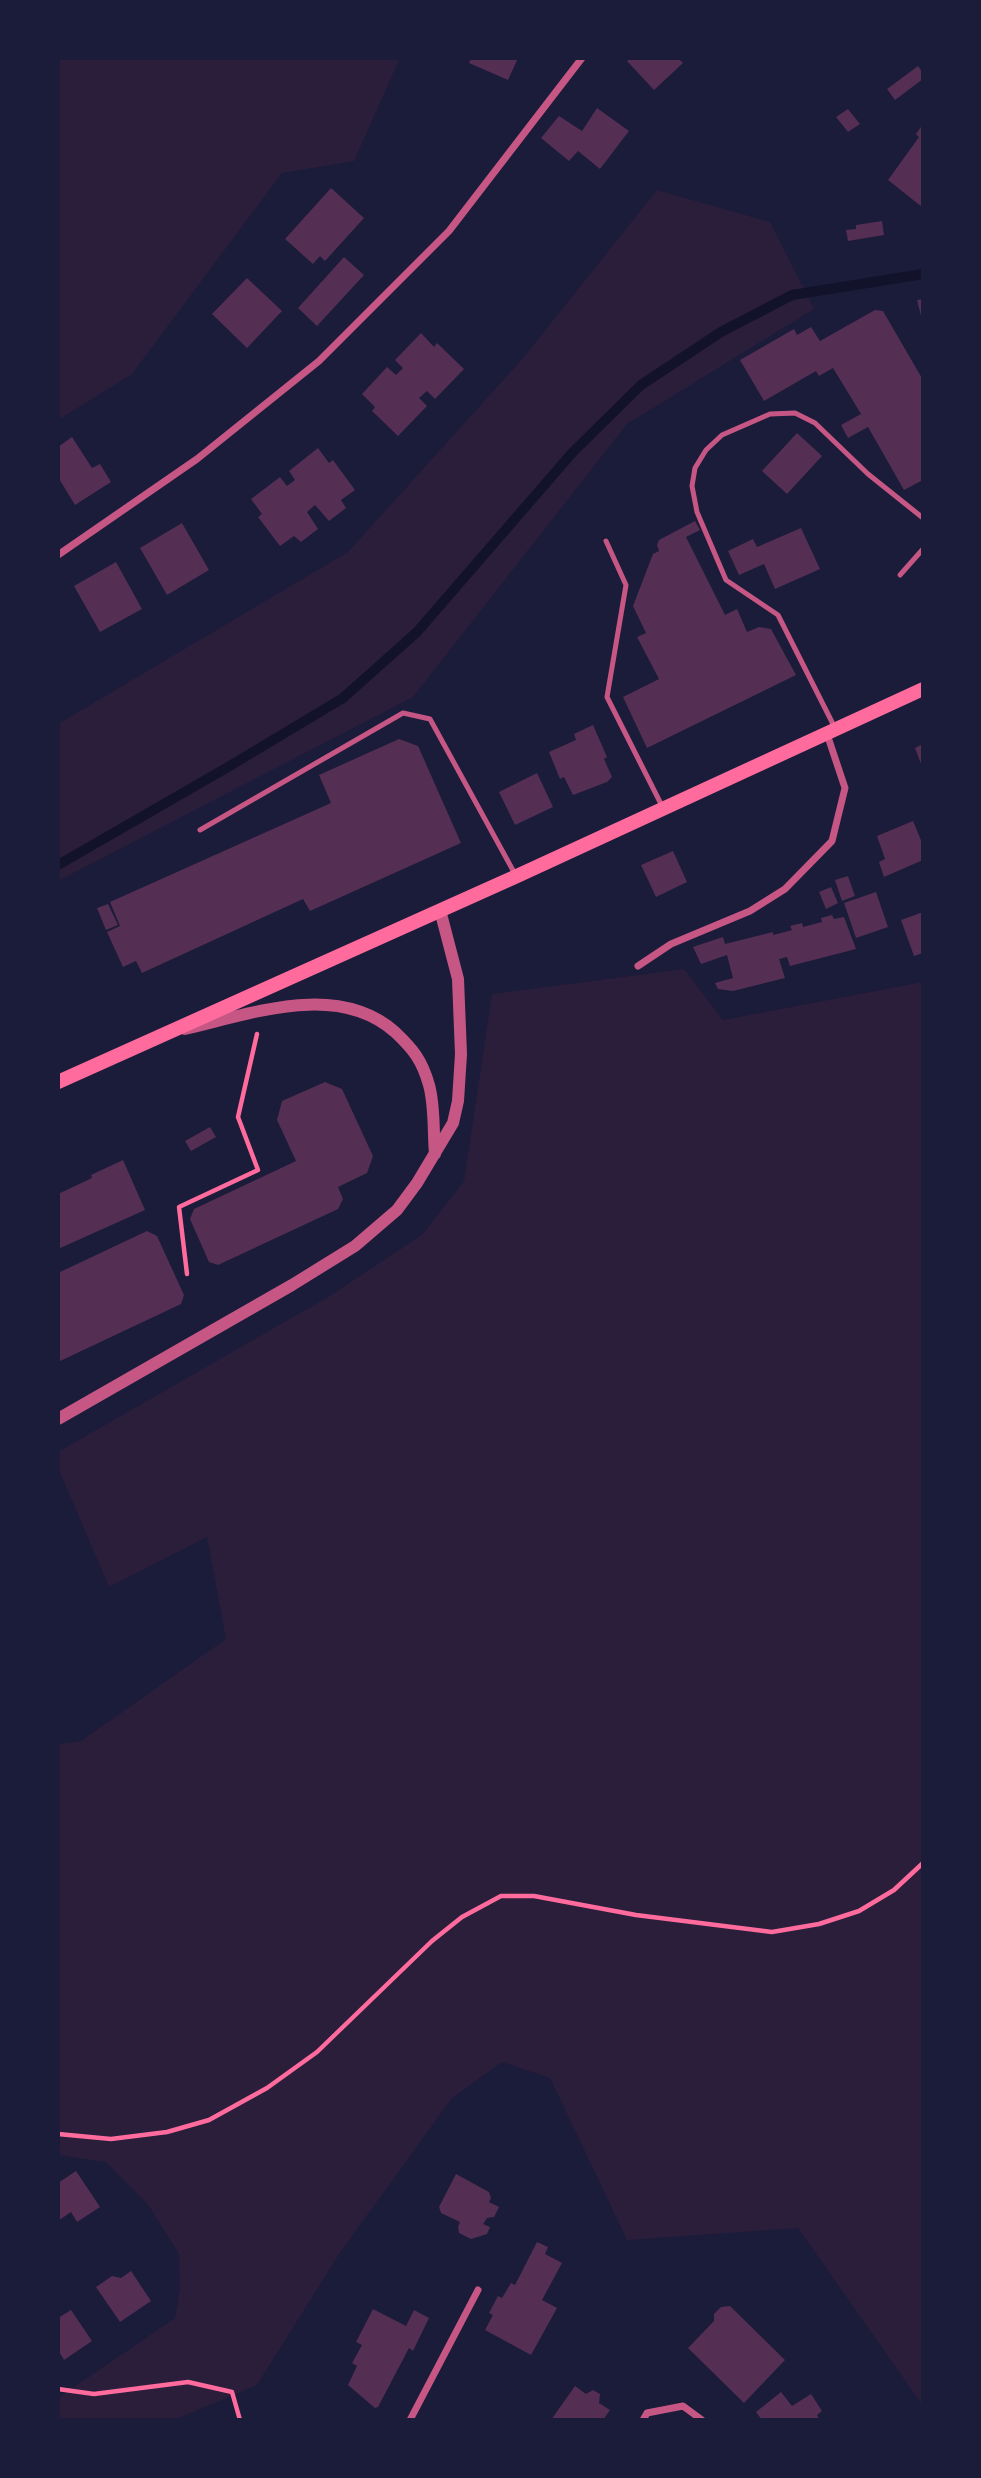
<!DOCTYPE html>
<style>
body{margin:0}
#map{position:relative;width:981px;height:2478px;overflow:hidden;background:#1b1b3a;font-family:"Alegreya Sans",sans-serif}
canvas{display:block}
.frame{position:absolute;inset:0;border:60px solid #1b1b3a;pointer-events:none}
</style>
<div id="map">
<canvas width="981" height="2478"></canvas>
<div class="frame"></div>
</div>
<script>
const ctx = document.querySelector('canvas').getContext('2d');
ctx.lineJoin = 'round';
function paint(path, color) {
  ctx.fillStyle = color;
  ctx.fill(path, 'evenodd');
}
function strokePath(path, color, width, dash) {
  ctx.strokeStyle = color;
  ctx.lineWidth = width;
  ctx.lineCap = dash ? 'butt' : 'round';
  ctx.setLineDash(dash || []);
  ctx.stroke(path);
}
const green = new Path2D(`
 M58,58H400L354,161L282,173L132,374L58,420Z
 M657,190L770,222L814,309L627,424L413,697L58,881V724L348,552L524,357Z
 M684,969L723,1020L923,982V2406L798,2228L627,2240L550,2078L502,2062L452,2098L339,2254L257,2385L174,2420H58V2398L175,2318L180,2289L179,2254L149,2206L106,2162L58,2155V1744L81,1741L226,1639L207,1537L109,1587L58,1468V1452L328,1297L422,1235L464,1181L492,994Z`);
const stream = new Path2D(`
 M58,865L228,767L343,698L417,632L572,453L641,385L721,332L792,295L923,274`);
const building = new Path2D(`
 M471,58H518L508,80L469,63Z
 M631,58H678L683,63L654,90L627,61Z
 M918,66L923,73V79L895,100L887,89Z
 M597,108L629,131L600,169L578,151L569,161L541,138L559,116L582,131Z
 M848,109L860,124L848,132L836,117Z
 M923,124V205L922,207L888,180L919,137L916,134Z
 M331,188L364,218L325,261L320,256L313,264L285,239Z
 M882,221L884,235L848,241L846,230L856,229V225Z
 M344,257L364,275L317,326L298,308Z
 M247,278L282,311L247,348L212,314Z
 M923,299V320H922L917,300Z
 M875,310L883,311L923,380V480L904,490L868,427L848,438L841,425L861,414L833,368L819,376L816,371L764,401L740,360L794,329L797,335L811,327L820,341Z
 M421,333L434,347L437,343L464,369L435,399L427,391L419,398L427,406L398,436L372,411L375,407L362,394L387,367L396,375L403,368L395,360Z
 M797,433L822,456L787,494L762,471Z
 M72,437L92,468L100,464L111,482L75,505L58,477V447Z
 M318,448L329,463L333,460L355,490L341,500L346,508L329,521L315,505L307,512L318,529L301,542L294,536L280,546L258,517L262,514L251,499L280,477L287,486L295,480L289,471Z
 M695,521L700,530L686,537L725,615L737,609L747,632L759,627L771,629L796,675L647,748L623,697L659,679L637,637L646,633L633,606L653,554L659,551L657,545L659,540Z
 M182,523L209,570L167,595L140,548Z
 M801,528L820,569L775,589L764,564L739,575L728,551L753,539L757,547Z
 M116,562L142,609L100,632L74,586Z
 M593,725L607,757L604,759L612,777L607,782L573,795L564,777L560,779L549,752L576,740L574,734Z
 M399,739L418,746L461,843L310,911L303,899L142,973L136,961L123,967L107,932L120,926L110,902L331,803L319,775Z
 M923,744V769L915,748Z
 M537,773L553,807L515,825L499,792Z
 M913,821L923,845V860L884,877L879,862L885,859L877,836Z
 M673,851L687,882L656,897L641,865Z
 M848,876L855,896L842,901L835,880Z
 M831,887L838,903L826,909L819,892Z
 M876,892L888,927L856,938L844,903Z
 M108,904L118,925L106,930L97,908Z
 M923,912V953L914,956L901,920Z
 M832,915L834,919L844,917L856,949L790,966L787,957L779,959L785,978L733,991L718,989L715,983L733,978L727,955L701,964L693,947L723,937L725,944L773,932V935L781,933L792,930L790,926L802,923L803,927L822,922L821,918Z
 M325,1082L342,1089L373,1156L367,1173L338,1187L343,1199L338,1209L218,1265L209,1262L190,1219L194,1209L296,1161L277,1120L282,1101Z
 M210,1127L216,1137L191,1151L185,1141Z
 M123,1160L145,1210L58,1249V1194L92,1178L91,1175Z
 M147,1231L157,1236L184,1295L181,1304L58,1362V1273Z
 M76,2171L100,2207L77,2222L71,2212L58,2221V2183Z
 M456,2174L489,2192L491,2198L489,2202L499,2207L494,2217L487,2218L483,2224L490,2227L487,2234L471,2239L459,2233L458,2227L460,2222L441,2213L439,2207Z
 M537,2242L548,2247L545,2254L562,2263L542,2300L557,2308L531,2355L485,2330L493,2315L489,2313L498,2296L502,2298L511,2283L515,2285Z
 M131,2271L151,2301L120,2322L96,2287L112,2276L121,2278Z
 M730,2306L785,2360L744,2403L688,2348L714,2321V2314L721,2307Z
 M373,2309L406,2326L414,2310L429,2318L413,2351L409,2348L378,2407L375,2408L348,2385L357,2366L352,2363L362,2345L356,2342Z
 M71,2310L92,2341L64,2360L58,2350V2318Z
 M575,2386L586,2394L593,2390L600,2394L599,2403L610,2410L603,2420H551Z
 M781,2392L792,2406L811,2394L822,2411L817,2415L820,2420H762L756,2412Z`);
const path = new Path2D(`
 M187,1274L179,1207L258,1170L238,1117L257,1034
 M58,2134L111,2139L167,2132L209,2120L267,2088L317,2052L432,1941L462,1917L501,1896H534L636,1915L772,1932L819,1924L859,1911L894,1890L923,1863
 M58,2389L94,2394L188,2382L232,2392L240,2420`);
const service = new Path2D(`
 M606,541L626,585L607,697L662,806
 M900,575L923,549
 M835,728L778,615L726,580L697,512L692,486L695,468L706,450L722,435L770,414L795,413L815,423L868,474L923,518
 M200,830L403,713L430,719L515,874`);
const minor = new Path2D(`
 M58,555L197,459L319,361L449,231L582,58
 M638,966L671,944L750,911L785,889L832,841L845,788L827,734
 M410,2420L478,2290
 M643,2420L647,2413L683,2406L702,2420`);
const tertiary = new Path2D(`
 M185,1029C251,1014 337,981 395,1032C413,1049 422,1060 429,1085C435,1106 433,1132 435,1154
 M58,1419L292,1285L355,1246L397,1210L417,1183L453,1123L458,1101L461,1054L458,979L440,910`);
const secondary = new Path2D(`
 M58,1082L517,876L923,689`);
paint(green, '#2a1e3b');
strokePath(stream, '#12122b', 10);
paint(building, '#542f53');
strokePath(path, '#ff6b9d', 4.5);
strokePath(service, '#c65784', 5);
strokePath(minor, '#c65784', 7);
strokePath(tertiary, '#c65784', 12);
strokePath(secondary, '#ff6b9d', 14);
</script>
